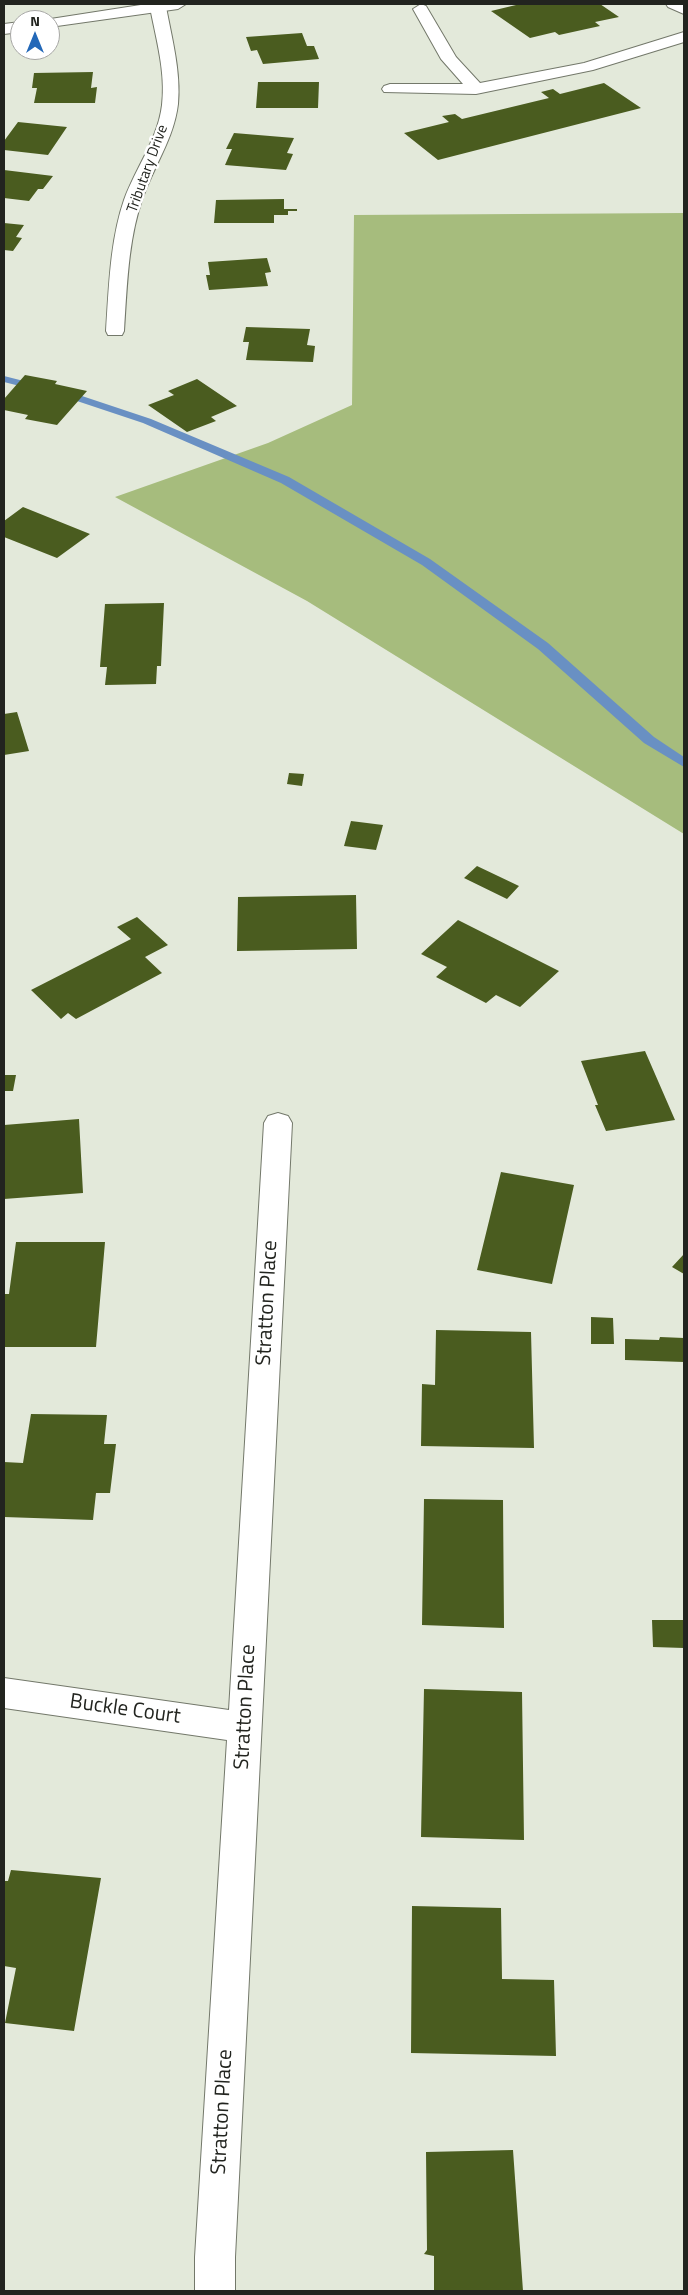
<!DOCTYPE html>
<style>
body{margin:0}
#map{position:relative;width:688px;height:2295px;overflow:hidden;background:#e3e9da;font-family:"Titillium Web",sans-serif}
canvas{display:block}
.frame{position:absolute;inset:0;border:5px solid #22241f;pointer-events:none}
.north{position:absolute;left:10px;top:10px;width:50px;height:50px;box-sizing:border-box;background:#fff;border:1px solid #a7a7a5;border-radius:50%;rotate:0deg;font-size:14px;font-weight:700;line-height:20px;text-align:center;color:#22241f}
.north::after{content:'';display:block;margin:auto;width:18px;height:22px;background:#2368b8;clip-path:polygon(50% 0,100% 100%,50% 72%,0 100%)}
</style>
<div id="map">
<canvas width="688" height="2295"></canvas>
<div class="frame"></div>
<div class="north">N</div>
</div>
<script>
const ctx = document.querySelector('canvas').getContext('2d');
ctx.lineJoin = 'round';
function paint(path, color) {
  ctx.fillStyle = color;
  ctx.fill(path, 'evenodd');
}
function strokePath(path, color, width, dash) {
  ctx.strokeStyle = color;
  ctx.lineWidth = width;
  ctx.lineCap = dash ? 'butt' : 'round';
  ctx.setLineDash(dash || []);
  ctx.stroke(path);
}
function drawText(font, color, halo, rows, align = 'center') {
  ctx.font = font + ' "Titillium Web",sans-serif';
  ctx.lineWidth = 5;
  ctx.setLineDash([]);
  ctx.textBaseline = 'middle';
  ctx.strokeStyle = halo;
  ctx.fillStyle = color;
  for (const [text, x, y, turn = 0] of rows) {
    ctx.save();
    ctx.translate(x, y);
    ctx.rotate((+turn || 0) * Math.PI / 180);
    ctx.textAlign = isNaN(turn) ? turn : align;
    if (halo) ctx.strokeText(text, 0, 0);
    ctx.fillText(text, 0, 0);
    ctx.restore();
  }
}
const forest = new Path2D(`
 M684,213V834L307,601L115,497L268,443L352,405L354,215Z`);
const stream = new Path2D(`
 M4,376L79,395L151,419L289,477L430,559L548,643L654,737L684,757V767L644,743L538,649L422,565L281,483L143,423L71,399L4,382Z`);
const building = new Path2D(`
 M514,4H600L619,17L595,22L600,26L559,35L555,32L530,38L491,11L516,5Z
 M302,33L307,46H314L319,59L263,64L257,50L251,51L246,37Z
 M93,72L91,88L97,87L95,103H34L37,88H32L34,73Z
 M258,82H319L318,108H256Z
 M604,83L641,108L438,160L404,133L449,122L442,116L455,114L462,119L549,98L541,92L553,89L560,94Z
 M18,122L67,127L48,155L4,150V141Z
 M234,133L294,138L287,153L293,154L286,170L225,165L232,149H226Z
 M4,170L53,176L43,189H38L29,201L4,198Z
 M284,199V209H297V211H288V215H274V223H214L216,200Z
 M4,223L24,225L16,237L22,238L13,251L4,250Z
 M267,258L271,272L265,273L268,286L209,290L206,275H210L208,262Z
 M246,327L310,329L307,345L315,346L313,362L246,360L249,342H243Z
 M25,375L57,381L55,384L87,391L57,425L25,419L28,415L4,410V399Z
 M197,379L237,406L211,417L216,421L187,432L148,405L174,395L168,391Z
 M23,507L90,534L57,558L4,537V521Z
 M164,603L161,666H157L156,684L105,685L107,667H100L105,604Z
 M17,712L29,751L4,755V714Z
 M289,773L304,774L302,786L287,784Z
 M351,821L383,825L376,850L344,846Z
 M477,866L519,886L507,899L464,878Z
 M356,895L357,949L237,951L238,897Z
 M137,917L168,945L145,957L162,973L76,1019L68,1013L61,1019L31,990L131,939L117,927Z
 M458,920L559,971L520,1007L496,995L486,1003L436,977L447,967L421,954Z
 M645,1051L675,1120L606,1131L595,1105H598L581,1061Z
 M4,1075H16L13,1091H4Z
 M79,1119L83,1193L4,1199V1125Z
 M501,1172L574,1185L552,1284L477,1270Z
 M16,1242H105L96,1347H4V1294H9Z
 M684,1254V1274L672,1267Z
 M591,1317L613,1318L614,1344H591Z
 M436,1330L531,1332L534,1448L421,1446L422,1384L435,1385Z
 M660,1337L684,1338V1362L625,1360V1339L659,1340Z
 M31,1414L107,1415L104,1444H116L110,1493H96L93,1520L4,1517V1462L23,1463Z
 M424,1499L503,1500L504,1628L422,1625Z
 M652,1620H684V1648L653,1647Z
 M424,1689L522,1692L524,1840L421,1837Z
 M11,1870L101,1878L74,2031L5,2023L16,1968L4,1966V1881H8Z
 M412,1906L501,1908L502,1979L554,1980L556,2056L411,2053Z
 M513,2150L523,2291H434V2256L424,2254L427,2250L426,2152Z`);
const service = new Path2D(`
 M421,4L426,6L456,57L480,83L584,63L684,32V42L593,70L476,94L384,92L382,89L384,86L390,84H463L441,59L413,9Z`);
const minor = new Path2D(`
 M153,4H163L166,7C172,39 181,72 178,104C174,139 153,167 142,200C128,241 127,287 124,331L122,335H108L106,331C109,287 110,241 124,200C136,167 158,139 162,105C166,72 156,39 150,7Z
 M666,4H684V14L668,7Z
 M278,1113L288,1116L292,1123L235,2257V2291H195V2257L227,1740L4,1708V1678L229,1710L264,1123L268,1116Z`);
const secondary = new Path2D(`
 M147,4H186L178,9L50,27V20H44Z
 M20,22V32L4,34V24Z`);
const farStreetnames = [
 ["Tributary Drive",148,169,-70]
];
const nearStreetnames = [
 ["Stratton Place",268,1303,-87],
 ["Stratton Place",246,1707,-87],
 ["Buckle Court",125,1710,8],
 ["Stratton Place",223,2112,-87]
];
paint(forest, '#a6bc7d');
paint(stream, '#6990c3');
paint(building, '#4a5c1f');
strokePath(service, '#73786a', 2);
strokePath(minor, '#73786a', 2);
strokePath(secondary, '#73786a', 2);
paint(service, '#fff');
paint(minor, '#fff');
paint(secondary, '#fff');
drawText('15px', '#22241f', '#fff', farStreetnames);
drawText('21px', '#22241f', '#fff', nearStreetnames);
</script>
